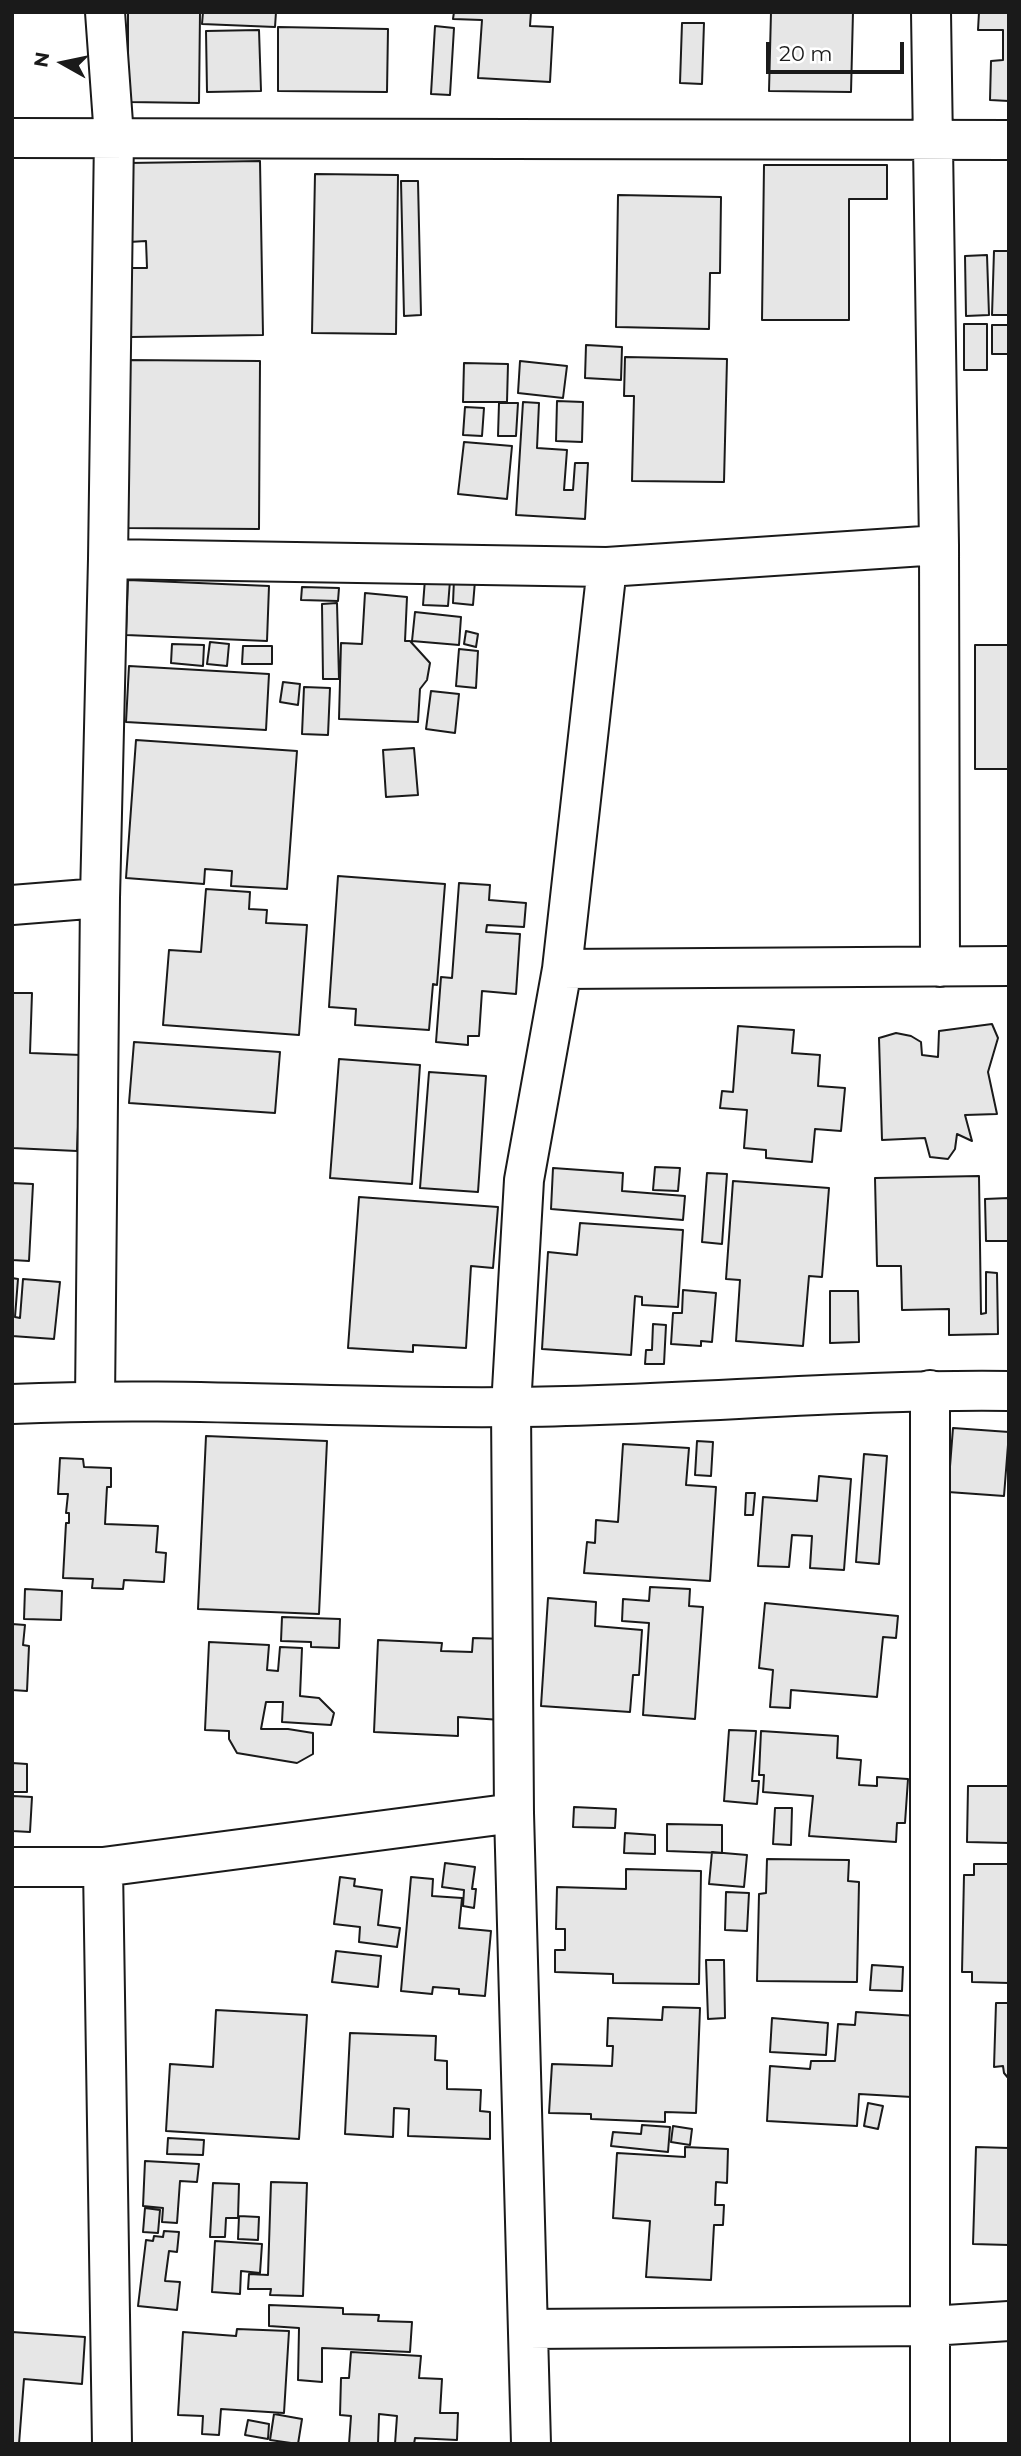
<!DOCTYPE html>
<style>
body{margin:0}
#map{position:relative;width:1021px;height:2456px;overflow:hidden;background:#fff;font-family:Montserrat,sans-serif}
canvas{display:block}
.frame{position:absolute;inset:0;border:14px solid #1a1a1a;pointer-events:none}
.north{position:absolute;left:28px;top:28px;width:70px;height:70px;-webkit-text-stroke:5px #fff;paint-order:stroke;rotate:279deg;font-size:19px;font-weight:700;line-height:28px;text-align:center;color:#1a1a1a}
.north::after{content:'';display:block;margin:auto;width:24px;height:32px;background:#1a1a1a;clip-path:polygon(50% 0,100% 100%,50% 72%,0 100%)}
.scale{position:absolute;left:766px;top:42px;width:138px;height:32px;box-sizing:border-box;border:4px solid #1a1a1a;border-top:0;padding-left:9px;font-size:21px;line-height:24px;white-space:nowrap;color:#1a1a1a;-webkit-text-stroke:5px #fff;paint-order:stroke}
</style>
<div id="map">
<canvas width="1021" height="2456"></canvas>
<div class="frame"></div>
<div class="north">N</div>
<div class="scale">20 m</div>
</div>
<script>
const ctx = document.querySelector('canvas').getContext('2d');
ctx.lineJoin = 'round';
function paint(path, color) {
  ctx.fillStyle = color;
  ctx.fill(path, 'evenodd');
}
function strokePath(path, color, width, dash) {
  ctx.strokeStyle = color;
  ctx.lineWidth = width;
  ctx.lineCap = dash ? 'butt' : 'round';
  ctx.setLineDash(dash || []);
  ctx.stroke(path);
}
const building = new Path2D(`
 M128,12H200L199,103L128,102Z
 M203,12H276L275,27L202,24Z
 M454,12H531L530,26L553,27L550,82L478,78L482,20L453,19Z
 M771,12H853L851,92L769,91Z
 M979,12H1009V101L990,100L991,61L1003,60V30H978Z
 M682,23H704L702,84L680,83Z
 M435,26L454,28L450,95L431,94Z
 M278,27L388,29L387,92L278,91Z
 M259,30L261,91L207,92L206,31Z
 M260,161L263,335L131,337L130,268H147L146,241L129,242L128,163Z
 M764,165H887V199H849V320H762Z
 M315,174L398,175L396,334L312,333Z
 M401,181H418L421,315L404,316Z
 M618,195L721,197L720,273H710L709,329L616,327Z
 M994,251H1009V315H992Z
 M987,255L989,315L966,316L965,256Z
 M964,324H987V370H964Z
 M992,325H1009V354H992Z
 M586,345L622,347L621,380L585,378Z
 M625,357L727,359L724,482L632,481L634,396H624Z
 M124,360L260,361L259,529L123,528Z
 M520,361L567,366L563,398L518,393Z
 M464,363L508,364L507,402H463Z
 M557,401L583,402L582,442L556,441Z
 M523,402L539,403L537,448L567,450L564,490H573L575,463H588L585,519L516,515Z
 M499,403H518L516,436H498Z
 M465,407L484,408L482,436L463,435Z
 M464,442L512,446L507,499L458,494Z
 M425,579L450,581L448,606L423,605Z
 M454,579L475,581L473,605L453,603Z
 M128,580L269,586L267,641L126,635Z
 M302,587L339,588L338,601L301,600Z
 M365,593L407,597L405,641H410L430,663L427,680L420,689L418,722L339,719L341,643L362,644Z
 M337,603L339,679H323L322,604Z
 M415,612L461,617L459,645L412,641Z
 M466,631L478,634L476,647L464,644Z
 M210,642L229,644L227,666L207,664Z
 M172,644L204,645L203,666L171,663Z
 M975,645H1009V769H975Z
 M243,646H272V664H242Z
 M459,649L478,651L476,688L456,686Z
 M129,666L269,674L266,730L126,722Z
 M283,682L300,684L298,705L280,702Z
 M304,687L330,688L328,735L302,734Z
 M431,691L459,694L455,733L426,729Z
 M136,740L297,751L287,889L231,886L232,871L205,869L204,884L126,878Z
 M414,748L418,795L386,797L383,750Z
 M338,876L445,884L437,985L433,984L429,1030L355,1025L356,1009L329,1007Z
 M459,883L490,885L489,900L526,903L524,927L487,925L486,932L520,934L516,994L482,991L479,1036H468V1045L436,1042L441,977L452,978Z
 M206,889L250,892L249,909L267,910L266,923L307,925L299,1035L163,1025L169,950L201,952Z
 M12,993H32L30,1053L81,1055L77,1151L12,1148Z
 M992,1024L998,1038L988,1072L997,1114L965,1115L972,1141L957,1134L955,1149L948,1159L930,1157L925,1138L882,1140L879,1038L896,1033L911,1036L921,1042L922,1055L938,1057L939,1031Z
 M738,1026L794,1030L792,1053L820,1055L818,1086L845,1088L841,1131L815,1129L812,1162L766,1158V1150L744,1148L747,1110L720,1108L722,1091L733,1092Z
 M134,1042L280,1052L275,1113L129,1103Z
 M339,1059L420,1065L412,1184L330,1178Z
 M429,1072L486,1076L478,1192L420,1188Z
 M655,1167L680,1168L678,1191L653,1190Z
 M553,1168L623,1173L622,1191L685,1196L683,1220L551,1209Z
 M707,1173L727,1174L722,1244L702,1242Z
 M979,1176L981,1314L986,1313V1272L997,1273L998,1334L949,1335V1309L902,1310L901,1266H877L875,1178Z
 M733,1181L829,1188L822,1277L809,1276L803,1346L736,1341L740,1280L726,1279Z
 M12,1183L33,1184L29,1261L12,1260Z
 M359,1197L498,1207L493,1268L471,1266L466,1348L413,1345V1352L348,1348Z
 M1009,1198V1241H986L985,1199Z
 M580,1223L683,1230L678,1307L642,1305V1297L635,1296L631,1355L542,1349L548,1252L577,1255Z
 M12,1278L18,1279L15,1317L20,1318L23,1279L60,1282L54,1339L12,1336Z
 M683,1290L716,1293L712,1342L701,1341V1346L671,1344L673,1313H682Z
 M830,1291H858L859,1342L830,1343Z
 M653,1324L666,1325L664,1364H645L646,1350H652Z
 M953,1428L1009,1432L1004,1496L948,1492Z
 M206,1436L327,1441L319,1614L198,1609Z
 M697,1441L713,1442L711,1476L695,1475Z
 M623,1444L689,1448L686,1485L716,1487L710,1581L584,1573L587,1542L595,1543L596,1520L618,1522Z
 M864,1454L887,1456L879,1564L856,1562Z
 M60,1458L83,1459L84,1467L111,1468V1487H107L105,1524L158,1526L156,1552L166,1553L164,1582L124,1580L123,1589L92,1588L93,1579L63,1578L66,1523H69V1513H66L68,1494H58Z
 M819,1476L851,1479L844,1570L810,1568L812,1536L792,1535L789,1567L758,1566L763,1497L817,1501Z
 M746,1493H755L753,1515H745Z
 M650,1587L690,1589L689,1606L703,1607L695,1719L643,1715L649,1623L622,1621L623,1599L649,1601Z
 M25,1589L62,1591L61,1620L24,1619Z
 M548,1598L596,1602L595,1626L642,1630L639,1675H633L630,1712L541,1706Z
 M765,1603L898,1616L896,1638L883,1637L877,1697L791,1690L790,1708L770,1707L773,1670L759,1668Z
 M282,1617L340,1619L339,1648L311,1647V1642L281,1641Z
 M12,1624L25,1625L23,1645L29,1646L27,1691L12,1690Z
 M473,1638L506,1639L501,1720L458,1717V1736L374,1732L378,1640L442,1643L441,1651L472,1652Z
 M209,1642L269,1645L267,1670L278,1671L280,1647L302,1648L300,1696L319,1698L334,1713L331,1725L282,1722L283,1702H266L261,1729H288L313,1733V1754L297,1763L237,1753L229,1739V1731L205,1730Z
 M729,1730L756,1731L752,1781H759L757,1804L724,1801Z
 M761,1731L838,1736L837,1758L861,1760L859,1785L877,1786V1777L908,1779L905,1823H897L896,1842L809,1836L813,1796L763,1792L764,1775H759Z
 M12,1763L27,1764V1792H12Z
 M968,1786H1009V1843L967,1842Z
 M12,1796L32,1797L30,1832L12,1831Z
 M574,1807L616,1809L615,1828L573,1827Z
 M775,1808H792L791,1845L773,1844Z
 M667,1824L722,1825V1853L667,1851Z
 M625,1833L655,1835V1854L624,1853Z
 M712,1852L747,1855L744,1887L709,1884Z
 M767,1859L849,1860L848,1881L859,1882L857,1982L757,1981L759,1894L766,1893Z
 M445,1863L475,1867L472,1889H476L474,1908L463,1906L464,1890L442,1887Z
 M974,1864H1009V1983L972,1982V1972H962L964,1875H974Z
 M626,1869L701,1871L699,1984L613,1983V1974L555,1972V1950H565V1929H556L557,1887L626,1889Z
 M340,1877L355,1879L354,1886L382,1890L378,1925L400,1928L397,1947L359,1942L360,1927L334,1924Z
 M411,1877L433,1879L432,1896L462,1898L459,1928L491,1931L485,1996L459,1994V1989L433,1987L432,1994L401,1991Z
 M726,1892L749,1893L747,1931L725,1930Z
 M336,1951L381,1956L378,1987L332,1982Z
 M706,1960H724L725,2018L708,2019Z
 M872,1965L903,1967L902,1991L870,1990Z
 M996,2003H1009V2079L1004,2073L1003,2066L994,2067Z
 M663,2007L700,2008L696,2113L665,2112V2122L591,2119V2114L549,2113L552,2064L612,2066L613,2046H607L608,2018L662,2020Z
 M216,2010L307,2015L299,2139L166,2131L170,2064L213,2067Z
 M856,2012L917,2016L912,2097L859,2094L857,2126L767,2121L770,2066L810,2069L811,2061H835L838,2024L855,2025Z
 M772,2018L828,2023L826,2055L770,2052Z
 M350,2033L436,2036L435,2060L447,2061V2089L481,2090L480,2111L490,2112V2139L408,2136L409,2109L394,2108L393,2137L345,2134Z
 M868,2103L883,2106L878,2129L864,2126Z
 M642,2125L670,2127L668,2152L611,2146L613,2132L641,2134Z
 M673,2126L692,2129L690,2145L671,2142Z
 M168,2138L204,2140L203,2155L167,2154Z
 M685,2147L728,2149L727,2183L716,2182L715,2205H724L723,2225H714L711,2280L646,2277L650,2221L613,2218L617,2153L685,2157Z
 M976,2147L1009,2148V2245L973,2244Z
 M145,2161L199,2164L197,2182L180,2181L177,2223L162,2222L163,2208L143,2206Z
 M271,2182L307,2183L303,2296L270,2295L271,2289H248L249,2274L268,2275Z
 M213,2183L239,2184L238,2218H226L225,2237H210Z
 M145,2208L160,2210L158,2233L143,2232Z
 M239,2216L259,2217L258,2240L238,2239Z
 M164,2231L179,2232L177,2252L169,2251L165,2281L180,2282L177,2310L138,2306L146,2240L153,2241L154,2236L163,2237Z
 M215,2241L262,2244L260,2273L241,2271L240,2294L212,2292Z
 M269,2305L343,2308V2314L379,2315L378,2321L412,2322L410,2352L322,2348V2382L298,2380L299,2328L269,2326Z
 M237,2329L289,2331L284,2413L221,2409L219,2435L202,2434L203,2416L178,2415L183,2332L236,2336Z
 M12,2332L85,2337L82,2384L24,2379L19,2444H12Z
 M351,2352L421,2356L419,2378L442,2379L440,2413H458L457,2440L415,2438L414,2444H395L397,2416L379,2414L378,2444H349L351,2416L340,2415L341,2378H349Z
 M274,2414L302,2419L298,2444L270,2440Z
 M248,2420L269,2424L268,2439L245,2435Z`);
const minor = new Path2D(`
 M931,12L939,545L940,967
 M12,138L1009,140
 M108,559L607,567L939,545
 M12,905L100,898
 M562,969L1009,966
 M95,1400L100,898L108,559L114,137L105,12
 M12,1867H103L514,1813
 M103,1867L112,2444
 M528,2329L930,2326L1009,2321
 M531,2444L514,1813L511,1407L524,1180L562,969L607,567
 M930,2444V1390`);
const tertiary = new Path2D(`
 M12,1404C178,1396 344,1409 511,1407C677,1406 842,1389 1009,1391`);
paint(building, '#e6e6e6');
strokePath(building, '#1a1a1a', 2);
strokePath(minor, '#1a1a1a', 42);
strokePath(tertiary, '#1a1a1a', 42);
strokePath(minor, '#fff', 38);
strokePath(tertiary, '#fff', 38);
</script>
